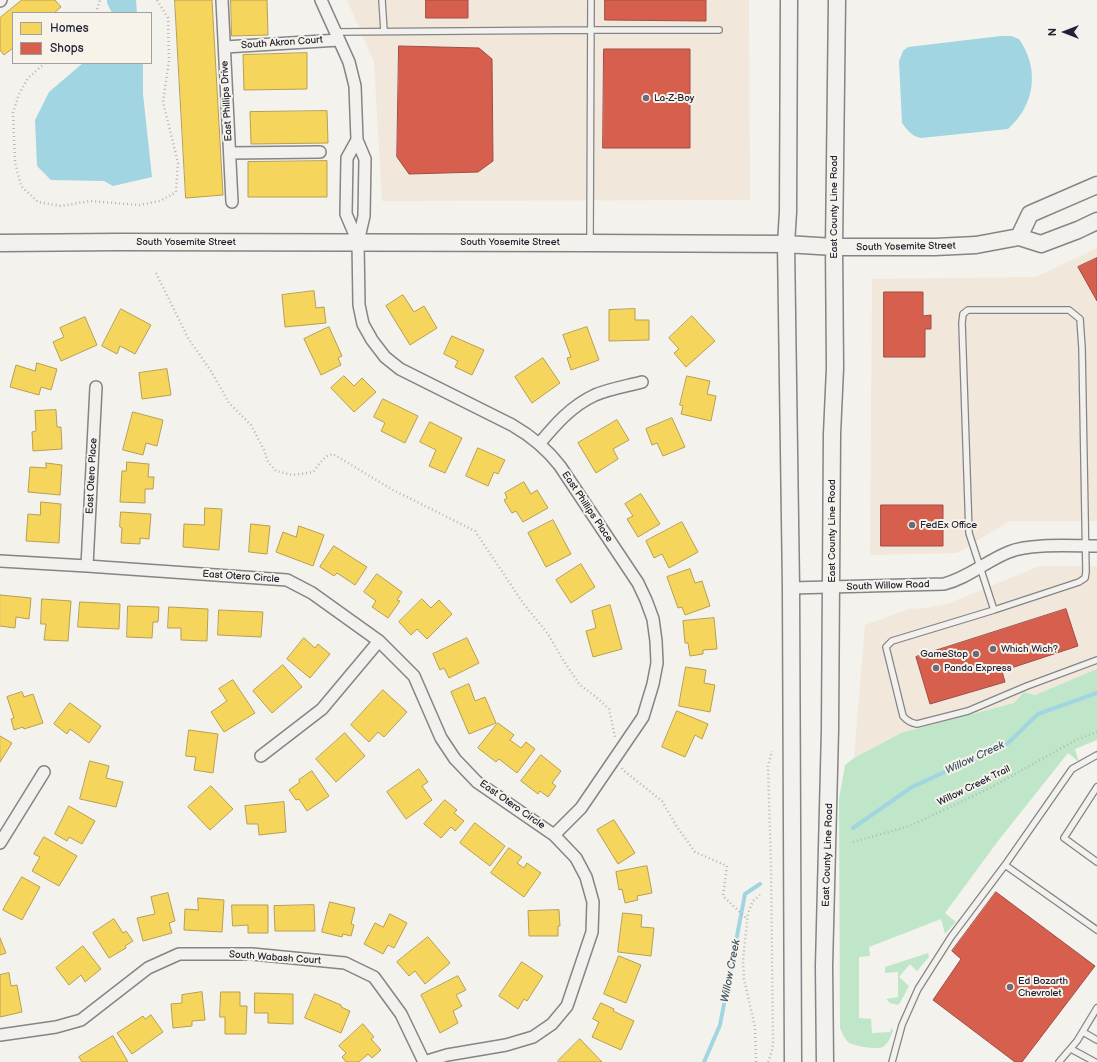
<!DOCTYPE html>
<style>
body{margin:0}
#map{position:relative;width:1097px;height:1062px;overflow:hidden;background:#f4f2ec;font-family:"Balsamiq Sans",sans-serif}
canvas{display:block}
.legend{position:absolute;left:12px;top:12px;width:140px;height:52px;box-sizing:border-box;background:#f7f3e8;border:1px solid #a29fa3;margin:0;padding:5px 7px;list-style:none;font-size:12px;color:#22223b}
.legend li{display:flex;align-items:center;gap:8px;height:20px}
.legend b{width:20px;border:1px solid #a29fa3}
.north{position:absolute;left:1045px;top:12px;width:40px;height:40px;-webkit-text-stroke:3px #f7f3e8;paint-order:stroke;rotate:270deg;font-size:11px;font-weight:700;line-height:16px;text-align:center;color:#22223b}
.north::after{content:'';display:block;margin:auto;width:14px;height:18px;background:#22223b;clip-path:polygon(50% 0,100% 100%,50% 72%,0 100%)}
</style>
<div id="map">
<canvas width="1097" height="1062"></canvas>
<ul class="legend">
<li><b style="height:11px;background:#f6d55c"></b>Homes</li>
<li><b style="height:11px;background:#d6604d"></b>Shops</li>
</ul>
<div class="north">N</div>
</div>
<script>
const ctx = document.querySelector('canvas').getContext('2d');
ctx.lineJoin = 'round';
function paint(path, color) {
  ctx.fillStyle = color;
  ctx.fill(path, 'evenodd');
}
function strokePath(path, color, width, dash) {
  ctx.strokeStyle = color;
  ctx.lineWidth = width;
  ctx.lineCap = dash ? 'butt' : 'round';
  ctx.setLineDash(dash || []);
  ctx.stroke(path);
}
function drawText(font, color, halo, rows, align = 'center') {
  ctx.font = font + ' "Balsamiq Sans",sans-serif';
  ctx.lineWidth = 4;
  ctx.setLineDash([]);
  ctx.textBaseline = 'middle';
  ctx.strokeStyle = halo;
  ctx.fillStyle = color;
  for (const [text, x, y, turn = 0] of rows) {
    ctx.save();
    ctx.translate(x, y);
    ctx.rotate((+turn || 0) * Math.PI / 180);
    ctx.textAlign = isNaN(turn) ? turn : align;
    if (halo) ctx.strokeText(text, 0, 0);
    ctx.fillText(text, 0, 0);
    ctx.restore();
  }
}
const built = new Path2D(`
 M347,0H749L750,200L382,201L374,62Z
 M1097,248V521H1010L957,553L870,555L872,279L1036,277Z
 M1040,566H1097V669L1035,695L1024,692L1015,703L901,733L854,758L865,625L909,609L926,608L947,604Z`);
const green = new Path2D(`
 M1097,669V740L1075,749L1079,762L1068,753L998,841L945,913L956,922L945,934L941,919L869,947L870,956L859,957V1018L871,1019L872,1033L890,1032L891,1028L893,1030C891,1036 889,1043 883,1047C877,1050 853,1046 848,1042C844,1038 842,1033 840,1028L839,799L845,765L854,758L901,733L1014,703L1024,692L1035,695Z
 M928,953L929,957L917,971L910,964L899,977L909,986L900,1003L898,1005L890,1003L886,999L898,997V972L885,973V967Z`);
const water = new Path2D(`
 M107,0H136L137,13H112L107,3Z
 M1001,36H1011L1019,39C1040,69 1035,105 1008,129L921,138C913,137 907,130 902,123L899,61L903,51L908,47Z
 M83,63H143V94L152,177L113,186L104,181L51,180L37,166L35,120L49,92Z`);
const homes = new Path2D(`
 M22,0H55L61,7L54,13H13V48L4,55L0,50V18Z
 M175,0H212L223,195L186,198Z
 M231,0H267L268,35L232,36Z
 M307,53V89L244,90L243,55Z
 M327,111L328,143L251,144L250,112Z
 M327,161V197H248V162Z
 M314,291L316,308L324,307L326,323L285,327L282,295Z
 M403,295L414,312L424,306L437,328L410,345L386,306Z
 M121,309L151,325L135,354L120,346L117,354L102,346Z
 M635,309V320H649V340L609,341V310Z
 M692,316L715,341L686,367L674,353L679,349L669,338Z
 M85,317L97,345L61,361L53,342L64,337L60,328Z
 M329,327L342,356L338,358L341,365L321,375L304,339Z
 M587,327L599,360L571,370L567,358L571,357L563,335Z
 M452,336L484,350L472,375L455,367L458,361L444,354Z
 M543,358L560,383L532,403L515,377Z
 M37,363L57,369L51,390L41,387L39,395L10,387L16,365L35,371Z
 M167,369L171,395L142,399L139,373Z
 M344,376L354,386L362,378L376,392L354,412L331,388Z
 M687,376L710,381L707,394L716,396L711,421L681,414L683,406L680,405Z
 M383,399L418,416L405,443L381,431L385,423L374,417Z
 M56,410L57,427H61L62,449L33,451L32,432L36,431L35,411Z
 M133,412L163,420L157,446L146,443L143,455L123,450Z
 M672,418L685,447L663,456L657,443L652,445L646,429Z
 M617,420L629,440L613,449L618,459L596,473L578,443Z
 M430,422L462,438L445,473L429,466L436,450L420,442Z
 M478,448L505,460L498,474L494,472L488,486L466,476Z
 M127,462L149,464L148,477H154L153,489H145V503L120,502L122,471H126Z
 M46,463L62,465L60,495L28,492L30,467L46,468Z
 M524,482L531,494L537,490L548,508L523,522L516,511L512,513L504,500L507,498L505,493Z
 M641,494L660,524L638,537L627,519L633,516L625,504Z
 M41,502L61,504L59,543L26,541L28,514L40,515Z
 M205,508L222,509L219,550L183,547L184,524L204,525Z
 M121,512L151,514L149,539L140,538V544L121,543L122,528L120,527Z
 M553,520L571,554L546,567L528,533Z
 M682,522L698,552L669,568L662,554L654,558L646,541Z
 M251,524L270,526L267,554L249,552Z
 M299,526L324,535L313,566L276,552L283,532L296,537Z
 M334,546L367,567L355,585L337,573L334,576L320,567Z
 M581,564L595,587L571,603L556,580Z
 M690,569L695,583L702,581L710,606L685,615L682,607L678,608L667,577Z
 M377,574L402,592L397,600L400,601L388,618L372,607L376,601L364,592Z
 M0,595L31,598L29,619L16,617L15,628L0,626Z
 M42,599L71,601L68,641L44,640L46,624H41Z
 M422,599L431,608L439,600L452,614L427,639L417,629L411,635L399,622Z
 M80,602L120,604L119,629L78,627Z
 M610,605L622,649L593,657L586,631L596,628L592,611Z
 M128,606L159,607L158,622H153L152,638L127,637Z
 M169,607L208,609L207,641L181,640V628H168Z
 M219,610L263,612L261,637L218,635Z
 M714,618L717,649L703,650V654L690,656L688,643H685L683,621Z
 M304,638L315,648L318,644L330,654L310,678L287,659Z
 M467,638L479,663L449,678L444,668L440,670L433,654Z
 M283,665L302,687L272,713L253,691Z
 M686,667L706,670L704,683L715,685L710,712L679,706Z
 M233,680L255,713L224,732L211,712L227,701L219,689Z
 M469,684L475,701L485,697L496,723L469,734L451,692Z
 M383,690L407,712L384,737L378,732L369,742L351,725Z
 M22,692L24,697L33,694L43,723L24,729L23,727L14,730L11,719L14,718L7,697Z
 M70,703L101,726L89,743L70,729L67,734L54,724Z
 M677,711L708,724L702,739L695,735L685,757L662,747Z
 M498,723L514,735L510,740L521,748L526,742L535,749L517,773L499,759L496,762L478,748Z
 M189,730L218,734L213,773L194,770L196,757L186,756Z
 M345,733L365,756L336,782L316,759Z
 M0,736L12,743L0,762Z
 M541,755L561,771L552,783L556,786L548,797L540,791L538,794L521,781Z
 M90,761L109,766L106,778L123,782L116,807L80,799Z
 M419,769L428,782L422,786L432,800L406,819L387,792Z
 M312,771L329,796L307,811L299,799L296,800L289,790L300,782L299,780Z
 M211,786L233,809L210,830L188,807Z
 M445,800L457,810L454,813L464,821L455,831L451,827L441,838L424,824Z
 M284,802L286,832L259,835L258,824H247L245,806Z
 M69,806L95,821L82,844L69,837L67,841L55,834Z
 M614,820L635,853L618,864L597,830Z
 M475,823L505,846L490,866L460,843Z
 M44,837L77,856L59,886L32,871L40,857L34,854Z
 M509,848L522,857L517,863L524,868L527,863L541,873L524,897L491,873Z
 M647,866L652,893L637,896L638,900L625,903L622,889L619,890L616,872Z
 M22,877L40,887L22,920L3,910Z
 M168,893L175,921L169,923L172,933L143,941L137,918L155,914L151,897Z
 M198,898L224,900L222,932L184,930L185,909L198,910Z
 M330,902L355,908L351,924L354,925L351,936L343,934L342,937L322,932Z
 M232,905H268V933H248V925L233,926Z
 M314,905L315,931H275L274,906Z
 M559,910L560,926H558V936H529L528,911Z
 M623,913L642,915L641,927L654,928L651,956L618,952Z
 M390,914L407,923L394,948L388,945L383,954L364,944L375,923L383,927Z
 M114,919L123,933L126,931L133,941L125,946L126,948L109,958L93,933Z
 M428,937L450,963L425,984L415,971L409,976L397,962Z
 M0,938L6,953L0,955Z
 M83,946L101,969L85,982L81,975L69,985L56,968Z
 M619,956L641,965L626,1003L604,994Z
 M522,962L543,976L527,1001L524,999L518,1009L499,996Z
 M9,973L11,986L17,985L22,1012L0,1017V975Z
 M458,976L466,990L456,995L462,1006L453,1011L458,1023L440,1033L421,995Z
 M202,992L205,1020L192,1021V1026L173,1028L171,1004L182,1003V995Z
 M221,992H240V1006H247L246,1034H225V1017H220Z
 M255,993L293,994V1024L268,1023V1013H255Z
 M315,994L341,1005V1007L350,1011L341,1033L305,1018Z
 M601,1003L614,1009L613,1011L634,1021L621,1050L592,1037L599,1022L593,1019Z
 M151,1015L163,1032L132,1054L117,1033L143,1016L145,1019Z
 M363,1024L374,1037L371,1039L381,1050L372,1058L368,1054L359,1062H346L342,1057L346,1053L339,1046Z
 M113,1036L128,1062H82L79,1057Z
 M580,1039L602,1062H559L558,1061Z`);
const shops = new Path2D(`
 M426,0H468V18H426Z
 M605,0H706V21L605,20Z
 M399,46L479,48L492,59L493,161L478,172L409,174L397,157Z
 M604,49H690V148H603Z
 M1097,258V301L1078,267Z
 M884,292H923V316L931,315V329H925V357H884Z
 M881,505H943V546H881Z
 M1066,609L1078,646L1002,671L1005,682L930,704L916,657Z
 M996,892L1095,966L1022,1062H1015L933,1000L961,959L952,951Z`);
const stream = new Path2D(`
 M853,828L912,787L1008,743L1038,714L1097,693
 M704,1062L720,1025L745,894L760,884`);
const path = new Path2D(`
 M96,13L100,0
 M45,63L28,78L19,94L13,113L15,162L21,186L38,202L61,206L90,201L139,205L160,201L176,192L178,163L163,102L169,61L168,18L157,0
 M156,273L188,338L211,371L229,403L251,425L264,450L268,462L276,471L293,475L313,472C319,465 323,456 333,454L393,490L475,531L523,603L548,634L563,660L580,685L596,697L609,709L615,737
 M622,768L623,770L662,801L677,827L695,852L727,866L723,896L747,919
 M853,842L906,827L916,823L990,788L1076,740L1097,732
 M756,1062L755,1027L744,979L743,960L748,913L753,901L760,895
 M768,1062L772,1051L773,1043L771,865L768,766L772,751`);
const service = new Path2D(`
 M382,0L384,31
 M336,32L591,30H719
 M590,242L591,0
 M994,610L969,533L962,323L963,314L968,310H1069L1080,319L1082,348L1086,572L1085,578L1079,582L994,610L892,641L886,647L903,716C907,721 911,723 917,724L968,711L1027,686L1097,660
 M1097,787L1064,838L1097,862
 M1005,865L1097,930
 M1083,1032L1097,1040
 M1071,1049L1095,1062
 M892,1062L902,1025L918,989L951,937L1005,865L1072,769L1097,755
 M1059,1062L1077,1041L1097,1008`);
const minor = new Path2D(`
 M222,0L232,202
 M321,0L349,62L355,86L357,140L365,159L364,216L358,242L359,305L363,324L372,340L385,357L400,369L512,425C531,436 547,449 560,466L638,583L646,600L653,619L656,641L657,663L653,684L643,717L581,808L554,835
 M0,1L1,0
 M225,47L339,40
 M357,140L347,158L346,214L358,242
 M230,153L320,152
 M539,444C555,425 571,406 595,395C609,389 627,386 642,382
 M0,561L87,566L287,580L312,593L379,641L414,676L441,738L455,759L477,782L554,835L576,858L586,877L593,902L592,932L567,1006L552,1024L533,1037L506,1045L447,1055L424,1062
 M87,566L96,387
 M791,588L944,584C968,578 986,561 1009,552C1030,543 1073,546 1097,546
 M261,756L322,709L379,641
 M0,843L44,772
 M0,1035L56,1027L81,1020L148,968L179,954H252L345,963L374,977L401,1014L424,1062`);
const secondary = new Path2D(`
 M789,0L788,212L786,244L791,588L793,1062
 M1019,237L1030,214L1097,185
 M0,243L119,242L590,243L786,244L834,247H935L976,245L1019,237L1041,244L1078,230L1097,221
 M825,1062L824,966L830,730L832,434L835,368L834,247L837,0`);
const markers = [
 [646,98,4,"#6c6b79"],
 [912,525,4,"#6c6b79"],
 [993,649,4,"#6c6b79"],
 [976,654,4,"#6c6b79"],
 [936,668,4,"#6c6b79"],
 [1010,987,4,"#6c6b79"]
];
const streetNames = [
 ["South Akron Court",282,43,-4],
 ["East Phillips Drive",227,101,-93],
 ["East County Line Road",834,207,-90],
 ["South Yosemite Street",186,242],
 ["South Yosemite Street",510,242],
 ["South Yosemite Street",906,247,-1],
 ["East Otero Place",92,476,-87],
 ["East Phillips Place",587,507,56],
 ["East County Line Road",832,531,-90],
 ["East Otero Circle",241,577,4],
 ["South Willow Road",888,586,-2],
 ["Willow Creek Trail",974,786,-26],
 ["East Otero Circle",512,805,35],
 ["East County Line Road",828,855,-88],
 ["South Wabash Court",275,958,4]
];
const poiNames = [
 ["La-Z-Boy",654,98],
 ["FedEx Office",920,525],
 ["Which Wich?",1001,649],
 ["GameStop",968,654,"right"],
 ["Panda Express",944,668],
 ["Ed Bozarth",1018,981],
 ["Chevrolet",1018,993]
];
const waterNames = [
 ["Willow Creek",975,758,-25],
 ["Willow Creek",731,971,-79]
];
paint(built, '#f1e7da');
paint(green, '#bfe6c9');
paint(water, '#a1d5e2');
paint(homes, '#f6d55c');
strokePath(homes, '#b69f52', 1);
paint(shops, '#d6604d');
strokePath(shops, '#a04d48', 1);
strokePath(stream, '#a1d5e2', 4);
strokePath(service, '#858486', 8);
strokePath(minor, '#858486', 14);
strokePath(secondary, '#858486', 19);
strokePath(path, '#b8b6b6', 2.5, [1, 3]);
strokePath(service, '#f2f1ed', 5.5);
strokePath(minor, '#f2f1ed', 11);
strokePath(secondary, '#f2f1ed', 16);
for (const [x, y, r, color] of markers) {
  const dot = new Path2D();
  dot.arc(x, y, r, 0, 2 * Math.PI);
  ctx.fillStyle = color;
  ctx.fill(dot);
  strokePath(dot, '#f7f3e8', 1.5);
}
drawText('10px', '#22223b', '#f7f3e8', streetNames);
drawText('10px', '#22223b', '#f7f3e8', poiNames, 'left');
drawText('italic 11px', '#3d546c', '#f7f3e8', waterNames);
</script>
